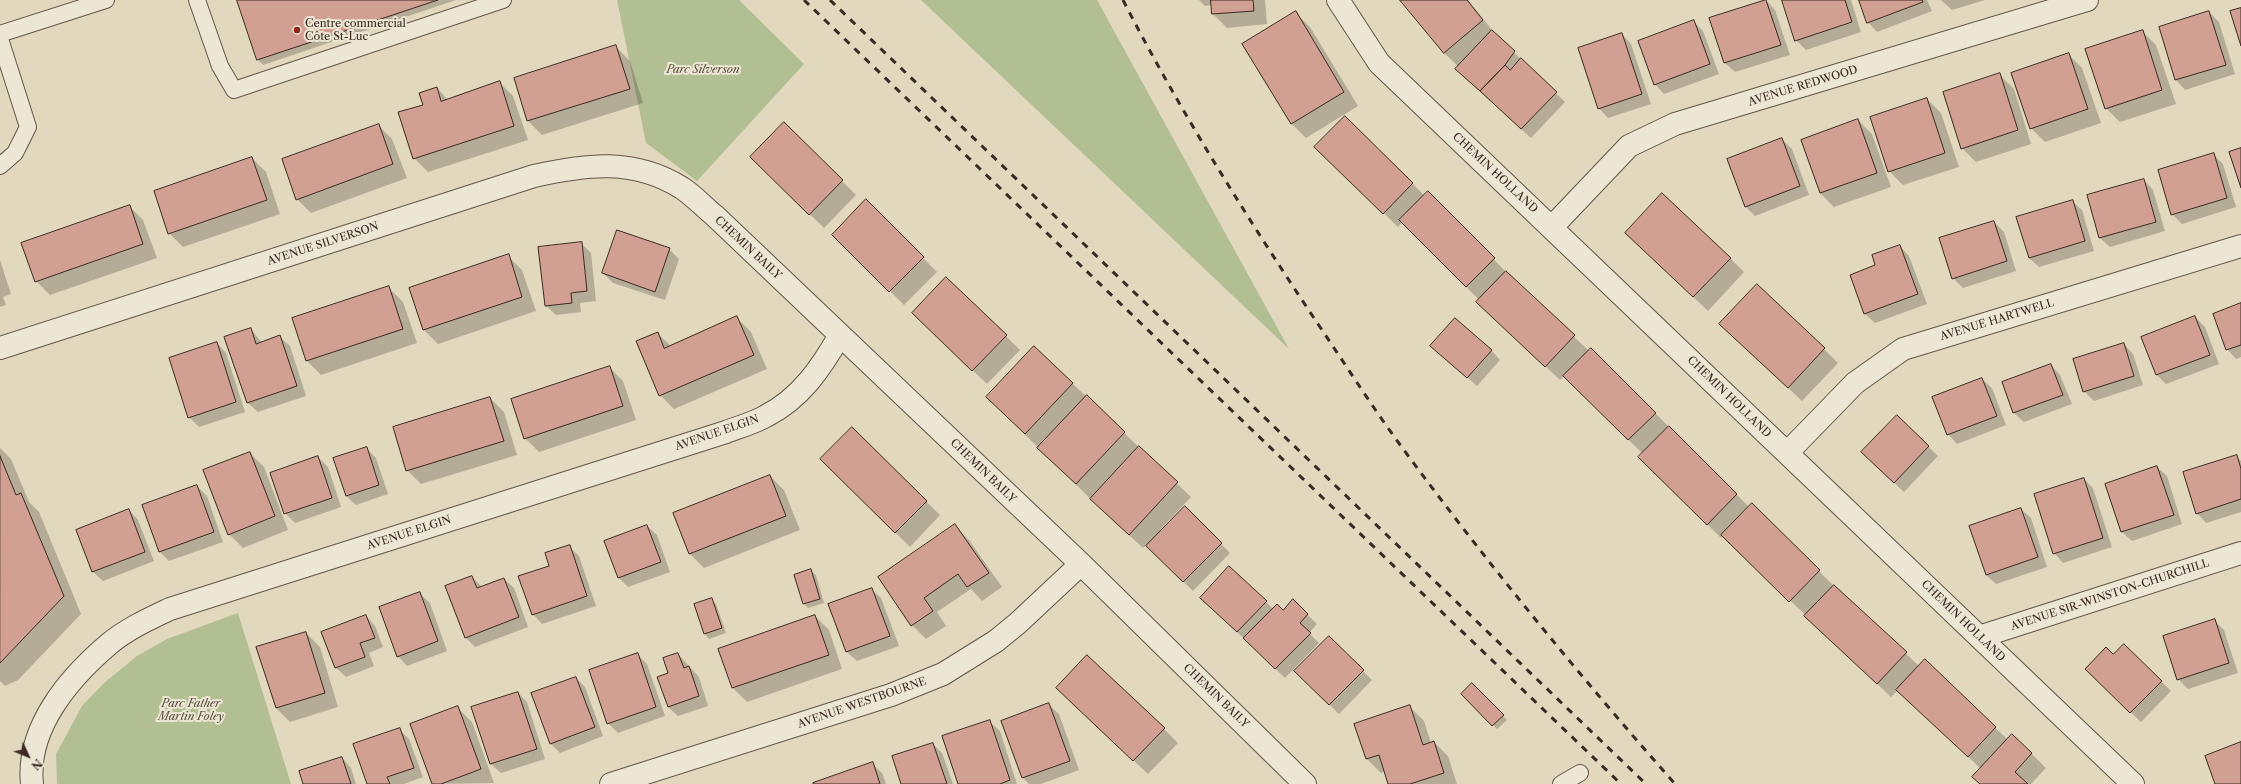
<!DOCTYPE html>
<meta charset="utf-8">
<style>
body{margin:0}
#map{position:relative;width:2241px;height:784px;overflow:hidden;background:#e2d8bd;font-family:"Libre Caslon Text",serif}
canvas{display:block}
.north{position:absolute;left:8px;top:736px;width:40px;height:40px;-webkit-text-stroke:3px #ece6d4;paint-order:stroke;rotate:134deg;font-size:11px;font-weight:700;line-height:16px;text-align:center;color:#3b2922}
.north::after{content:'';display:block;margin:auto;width:14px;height:18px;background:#3b2922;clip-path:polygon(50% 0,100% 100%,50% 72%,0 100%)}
</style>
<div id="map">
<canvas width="2241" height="784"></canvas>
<div class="north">N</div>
</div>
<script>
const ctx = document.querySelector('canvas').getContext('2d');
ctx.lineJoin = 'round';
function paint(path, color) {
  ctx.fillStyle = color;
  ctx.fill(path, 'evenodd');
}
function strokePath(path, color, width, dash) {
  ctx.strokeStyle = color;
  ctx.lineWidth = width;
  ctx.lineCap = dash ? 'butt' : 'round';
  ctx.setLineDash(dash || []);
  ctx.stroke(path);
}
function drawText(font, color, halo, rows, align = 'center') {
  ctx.font = font + ' "Libre Caslon Text",serif';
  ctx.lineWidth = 4;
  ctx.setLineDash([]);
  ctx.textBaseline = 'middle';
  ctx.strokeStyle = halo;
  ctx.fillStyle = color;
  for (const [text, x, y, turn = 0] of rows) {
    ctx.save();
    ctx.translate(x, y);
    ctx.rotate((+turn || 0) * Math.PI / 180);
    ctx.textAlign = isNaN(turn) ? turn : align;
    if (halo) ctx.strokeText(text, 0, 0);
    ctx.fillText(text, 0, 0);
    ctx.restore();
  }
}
const green = new Path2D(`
 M617,0H739L804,64L697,181L646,143Z
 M921,0H1097L1289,349Z
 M238,613L291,784H57L56,754L82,706L104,683L137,656L167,639Z`);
const shadow = new Path2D(`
 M238,0H456L263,65L258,60Z
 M1199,0H1265L1267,24L1227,28L1213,14V5L1205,6Z
 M1402,0H1468L1496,35L1565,102L1531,138L1466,79L1459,67L1444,53Z
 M1766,0L1775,10L1790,55L1735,72L1725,63L1711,18Z
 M1783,0H1851L1861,32L1806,50L1796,40Z
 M1860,0H1927L1932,11L1877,32L1868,22Z
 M1941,0H1985L1952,10Z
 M2209,12L2219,22L2235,74L2185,90L2176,80L2160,27Z
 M1296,13L1310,27L1358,106L1306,138L1292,124L1244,44Z
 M1694,22L1703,31L1719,74L1664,94L1655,84Z
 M2142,31L2156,45L2176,104L2120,122L2106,108Z
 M1622,34L1631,44L1651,104L1608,118L1599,108Z
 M616,47L630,61L643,103L542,135L528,121Z
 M2068,54L2082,68L2101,123L2045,142L2031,128Z
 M2000,75L2014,89L2031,144L1976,162L1962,148Z
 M499,82L513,96L528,140L428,172L414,158L425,105L437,88L448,100Z
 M1927,99L1941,113L1959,167L1903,185L1889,171Z
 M1345,117L1425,196L1428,193L1508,274L1589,351L1591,349L1749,507L1752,505L1833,585L1919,666L1925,661L2008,740L2012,735L2032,754L2046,768L2031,784H1981V769L1898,690L1891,697L1723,536L1721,538L1640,457L1643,454L1564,376L1560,380L1492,316L1479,300L1403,222L1398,227L1316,147Z
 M1858,120L1872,134L1891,187L1834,207L1820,193L1802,141Z
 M784,123L856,195L824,228L765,171Z
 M378,125L392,139L407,178L311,213L297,199Z
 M1782,139L1792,149L1809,195L1755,216L1745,206Z
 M2213,154L2223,164L2236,207L2182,224L2172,214Z
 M252,158L266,172L280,214L183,247L169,233Z
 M2144,180L2153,190L2165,231L2110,247L2100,238Z
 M866,201L937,272L904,305L833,235Z
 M2072,201L2082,210L2094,251L2039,267L2029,258Z
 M129,206L143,220L157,258L50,295L36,281Z
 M1994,222L2004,232L2016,271L1963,288L1953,278Z
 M581,243L591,253L596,301L580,303L581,312L556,315L546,306Z
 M1900,246L1909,256L1927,304L1875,323L1865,314L1851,276L1877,266Z
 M1640,247L1730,258L1744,272L1708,311Z
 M669,249L679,259L665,300L613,283L603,273Z
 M508,256L522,270L536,311L438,344L424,330Z
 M0,260L11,294L3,297L6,305L0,307Z
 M389,288L403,302L417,343L321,375L307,361Z
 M2241,305V357L2236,359L2227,349Z
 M2195,317L2205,327L2219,364L2166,384L2157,375L2143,338Z
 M737,318L751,332L767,369L674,409L660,395L657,333L671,346Z
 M927,327L1006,336L1020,350L987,384Z
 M251,329L262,343L280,337L290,346L306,396L258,412L248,403L226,338Z
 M1735,338L1824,349L1838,363L1802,401Z
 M217,343L226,353L245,412L199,427L189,417Z
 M2124,344L2133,354L2143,385L2094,401L2084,391Z
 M1491,350L1500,360L1477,386L1441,355Z
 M2051,365L2060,375L2072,404L2024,422L2014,413L2003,383Z
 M609,367L623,381L636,420L539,452L525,438Z
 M1982,379L1992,388L2006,425L1957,444L1948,434Z
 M1072,383L1191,497L1160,530L1161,531L1185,507L1230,553L1193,591L1146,545L1143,548L1105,513L1001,411Z
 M490,398L504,412L517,455L421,484L407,470Z
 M1897,416L1938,456L1904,492L1872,462Z
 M852,428L940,515L910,547L821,459Z
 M0,448L11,459L29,502L39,512L81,614L18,680L5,686L0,681Z
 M366,448L376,458L388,494L356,505L346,496Z
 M250,453L264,467L288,530L243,548L229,534Z
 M2236,456L2241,461V512L2206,523L2197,513Z
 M318,457L328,467L341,507L295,523L285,513Z
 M2157,467L2167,476L2182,524L2132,541L2122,532L2106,484Z
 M770,476L784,490L800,530L704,568L690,554L674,514Z
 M2084,479L2093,488L2112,547L2063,563L2054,553Z
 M197,486L207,496L223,542L169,561L159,551Z
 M2021,509L2031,518L2047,567L1996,584L1986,575Z
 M129,510L138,520L154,561L103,581L93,572L77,530Z
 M647,526L657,535L670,572L628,587L619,578L605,541Z
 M955,526L969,540L1002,587L982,601L971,589L937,612L946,626L926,639L912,625Z
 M569,546L579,556L596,606L542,624L533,614L550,566Z
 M811,571L816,575L824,603L808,608L804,604Z
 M472,577L482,587L504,579L514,588L528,627L475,647L465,637Z
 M871,589L881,598L899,646L857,661L847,652L829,604Z
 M420,594L430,603L447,651L407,666L398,656Z
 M711,599L716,604L726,633L709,639L705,634L695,605Z
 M1293,601L1317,624L1309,633L1319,643L1285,678L1211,607L1266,602L1273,609L1283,611Z
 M366,616L375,626L383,647L369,653L374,666L346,677L336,668L323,632Z
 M815,616L829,630L842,669L747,702L733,688Z
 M2214,620L2224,630L2238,673L2188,689L2178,679Z
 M306,633L320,647L338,707L290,722L276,708L258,648Z
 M1329,637L1372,680L1339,714L1295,671Z
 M2124,645L2171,691L2141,722L2086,669L2113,656Z
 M637,654L647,664L665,716L618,733L608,723Z
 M678,654L699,677L708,706L678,716L668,707L669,673Z
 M576,678L585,687L603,736L560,753L550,743Z
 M1472,684L1507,720L1497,729L1462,694Z
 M518,693L527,702L545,759L501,773L491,764Z
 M1071,702L1164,729L1178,743L1148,774Z
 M1049,705L1059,714L1079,770L1041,784H1029L1023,778Z
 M1410,707L1424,721L1431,743L1434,742L1448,756L1457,784H1389L1385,771L1381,773L1367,759Z
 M458,708L472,722L494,783L433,784Z
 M990,722L1000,731L1017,784H959Z
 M399,729L409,739L423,777L404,784H368Z
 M933,744L942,753L953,784H902Z
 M342,758L351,768L356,784H304Z
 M873,764L882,773L886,784H814Z`);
const building = new Path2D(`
 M237,0H438L257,60Z
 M1211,0H1253L1254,11L1212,14Z
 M1400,0H1467L1483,20L1444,53Z
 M1766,0L1781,45L1724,63L1709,18Z
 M1782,0H1845L1852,22L1795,41Z
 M1859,0H1922L1923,2L1867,23Z
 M2241,8V46L2230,11Z
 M1296,11L1344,92L1291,124L1242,44Z
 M2209,11L2226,65L2175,80L2159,27Z
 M1694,20L1710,64L1654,85L1638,41Z
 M1492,30L1515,51L1505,65L1480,91L1455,69Z
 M2143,30L2162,90L2105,109L2085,49Z
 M1622,33L1642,94L1598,109L1578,48Z
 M616,45L630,89L527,121L514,78Z
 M2069,53L2088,109L2030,129L2011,73Z
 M1521,58L1557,92L1521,129L1480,91L1505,65L1510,70Z
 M2000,73L2018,130L1961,149L1943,92Z
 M500,81L514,126L413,159L398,112L423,105L419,93L437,87L441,101Z
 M1927,98L1945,153L1888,172L1870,117Z
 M1345,116L1413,183L1383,214L1314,147Z
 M1858,119L1877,173L1820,193L1801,140Z
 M784,122L843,180L809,215L750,157Z
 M379,124L393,164L296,200L282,159Z
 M1782,138L1800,186L1745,207L1727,159Z
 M2241,148V188L2229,152Z
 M2214,153L2227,198L2171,215L2158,170Z
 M252,157L267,200L168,234L154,191Z
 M2144,179L2156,222L2099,238L2087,195Z
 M1428,191L1495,258L1466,287L1399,220Z
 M1662,193L1731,258L1693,297L1625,233Z
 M866,199L924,257L889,292L832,235Z
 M2073,200L2085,241L2029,258L2016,217Z
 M130,205L143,244L35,282L21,243Z
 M1994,221L2007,261L1952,279L1939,238Z
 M617,230L670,248L655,292L602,273Z
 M582,242L587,291L571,293L572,303L545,306L538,247Z
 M1900,245L1918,294L1864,314L1850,275L1875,265L1872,255Z
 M509,254L522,297L423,330L409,288Z
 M1506,271L1575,335L1545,367L1476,302Z
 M946,277L1007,335L972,371L912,313Z
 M1757,284L1825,348L1788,388L1719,324Z
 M389,286L403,329L306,361L292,318Z
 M2241,303V345L2226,350L2213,314Z
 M737,316L754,355L659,396L636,341L658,332L664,348Z
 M2195,316L2210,355L2156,375L2141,337Z
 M1455,318L1492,350L1467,378L1430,346Z
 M251,328L256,344L280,335L297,386L247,403L224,337Z
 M217,342L236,402L188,418L169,358Z
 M2124,343L2134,376L2083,392L2073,359Z
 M1034,346L1073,383L1025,434L986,397Z
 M1591,348L1656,413L1628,440L1563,376Z
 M2051,364L2063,395L2013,413L2002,382Z
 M610,366L623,406L524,439L511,399Z
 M1982,378L1997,416L1947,435L1932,397Z
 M1087,395L1125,432L1076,484L1037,448Z
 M490,397L504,441L406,471L393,427Z
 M1897,415L1929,446L1894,483L1861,452Z
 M1669,426L1737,494L1707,525L1638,457Z
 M852,427L927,501L895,533L820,459Z
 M1139,446L1178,482L1129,535L1090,499Z
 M367,447L379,485L346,496L333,458Z
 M250,452L275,516L228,535L203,470Z
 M2237,455L2241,469V499L2196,514L2183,472Z
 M0,456L16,495L21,493L64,596L0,663Z
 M318,456L332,498L284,514L270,473Z
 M2157,466L2174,515L2121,532L2105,484Z
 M770,475L786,516L689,554L673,513Z
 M2084,478L2103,538L2053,554L2034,494Z
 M197,485L214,532L159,552L142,505Z
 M1752,503L1820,570L1789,602L1721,535Z
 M1185,506L1222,543L1183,582L1146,546Z
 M2021,508L2038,557L1986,575L1969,526Z
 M129,509L145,552L92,572L76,530Z
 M955,524L989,573L967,587L958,574L924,598L933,611L911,626L878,577Z
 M647,525L661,562L618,578L604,541Z
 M570,545L587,596L532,615L518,576L549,566L545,553Z
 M1229,566L1267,601L1237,632L1200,598Z
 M811,569L820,599L803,604L794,575Z
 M472,576L477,588L504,578L519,617L465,638L445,586Z
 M1834,585L1907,652L1877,684L1804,616Z
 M872,588L890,636L846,652L828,604Z
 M420,592L438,641L397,657L379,607Z
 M712,598L722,628L704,634L694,604Z
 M1293,599L1308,614L1300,623L1311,633L1275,669L1243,638L1277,604L1283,610Z
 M366,615L375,638L360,643L365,657L335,668L321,632Z
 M815,615L829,655L732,688L718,649Z
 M2215,619L2229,663L2177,680L2163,636Z
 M306,632L325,693L276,708L256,647Z
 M1329,636L1364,670L1329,705L1294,671Z
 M2124,644L2162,681L2130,713L2085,669L2106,647L2113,654Z
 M638,653L656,707L607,724L589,670Z
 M678,653L684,668L689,666L699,696L668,707L657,677L668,673L663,658Z
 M1087,655L1165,728L1133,761L1056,688Z
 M1925,659L1996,727L1968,757L1896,690Z
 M576,677L595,727L550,744L531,693Z
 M1472,683L1504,715L1492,726L1461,694Z
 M518,692L537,749L490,764L471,707Z
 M1049,703L1070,761L1022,778L1001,721Z
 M1410,705L1423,745L1434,741L1444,773L1410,784H1388L1379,755L1366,759L1354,724Z
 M458,706L481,769L441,784H432L410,724Z
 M990,720L1010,780L1000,784H958L942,736Z
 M400,728L414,768L387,777L390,784H367L353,744Z
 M2012,734L2032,753L2015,772L2028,784H1980L1972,777Z
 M2241,742V784H2215L2205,756Z
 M933,743L947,784H901L892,756Z
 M342,757L351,784H303L299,771Z
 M873,762L880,784H813V783Z`);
const lane = new Path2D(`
 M197,0L220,66L234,90L503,0
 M0,34L106,0
 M0,39L28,127L15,153L0,166
 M1561,784L1580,773`);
const street = new Path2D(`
 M1338,0L1379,63L2133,784
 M1552,227L1629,146L1675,124L2087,0
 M0,348L534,176C587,164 634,158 682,188C694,196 704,207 715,216L1081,564L1305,784
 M1787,453L1855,383L1903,349L2241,246
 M1979,637L2241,553
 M32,784C26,728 69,678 109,644C127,629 149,619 170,609L726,432C739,427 754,423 766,416C801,398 821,368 840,335
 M611,784L891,695L943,674L996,641L1018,623L1081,564`);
const rail = new Path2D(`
 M804,0L1621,784
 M830,0L1646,784
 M1123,0C1181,113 1249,221 1320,327C1347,367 1373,408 1401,446C1487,563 1579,675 1675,784`);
const markers = [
 [297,30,4,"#8f2418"]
];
const poiNames = [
 ["Centre commercial",305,24],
 ["Côte St-Luc",305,37]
];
const parkNames = [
 ["Parc Silverson",703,70],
 ["Parc Father",191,704],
 ["Martin Foley",191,717]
];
const streetNames = [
 ["AVENUE REDWOOD",1803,86,-17],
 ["CHEMIN HOLLAND",1495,173,43],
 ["AVENUE SILVERSON",323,244,-18],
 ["CHEMIN BAILY",748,248,43],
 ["AVENUE HARTWELL",1997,320,-17],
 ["CHEMIN HOLLAND",1729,397,44],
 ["AVENUE ELGIN",717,433,-19],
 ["CHEMIN BAILY",983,471,44],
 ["AVENUE ELGIN",409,533,-18],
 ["AVENUE SIR-WINSTON-CHURCHILL",2110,595,-18],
 ["CHEMIN HOLLAND",1963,621,44],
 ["CHEMIN BAILY",1216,696,44],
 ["AVENUE WESTBOURNE",862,703,-19]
];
paint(green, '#b2bf92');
paint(shadow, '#0003');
paint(building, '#d1a092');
strokePath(building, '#3b2922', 1);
strokePath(lane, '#655549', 18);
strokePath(street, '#655549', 24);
strokePath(lane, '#ece6d4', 16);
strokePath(street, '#ece6d4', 22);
strokePath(rail, '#3b2922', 3, [7, 7]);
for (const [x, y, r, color] of markers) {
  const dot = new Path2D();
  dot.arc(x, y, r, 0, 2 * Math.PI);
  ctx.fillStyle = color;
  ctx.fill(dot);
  strokePath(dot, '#ece6d4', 1.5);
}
drawText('11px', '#3b2922', '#ece6d4', poiNames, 'left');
drawText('italic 11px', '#594e3e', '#ece6d4', parkNames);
drawText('11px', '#3b2922', '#ece6d4', streetNames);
</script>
